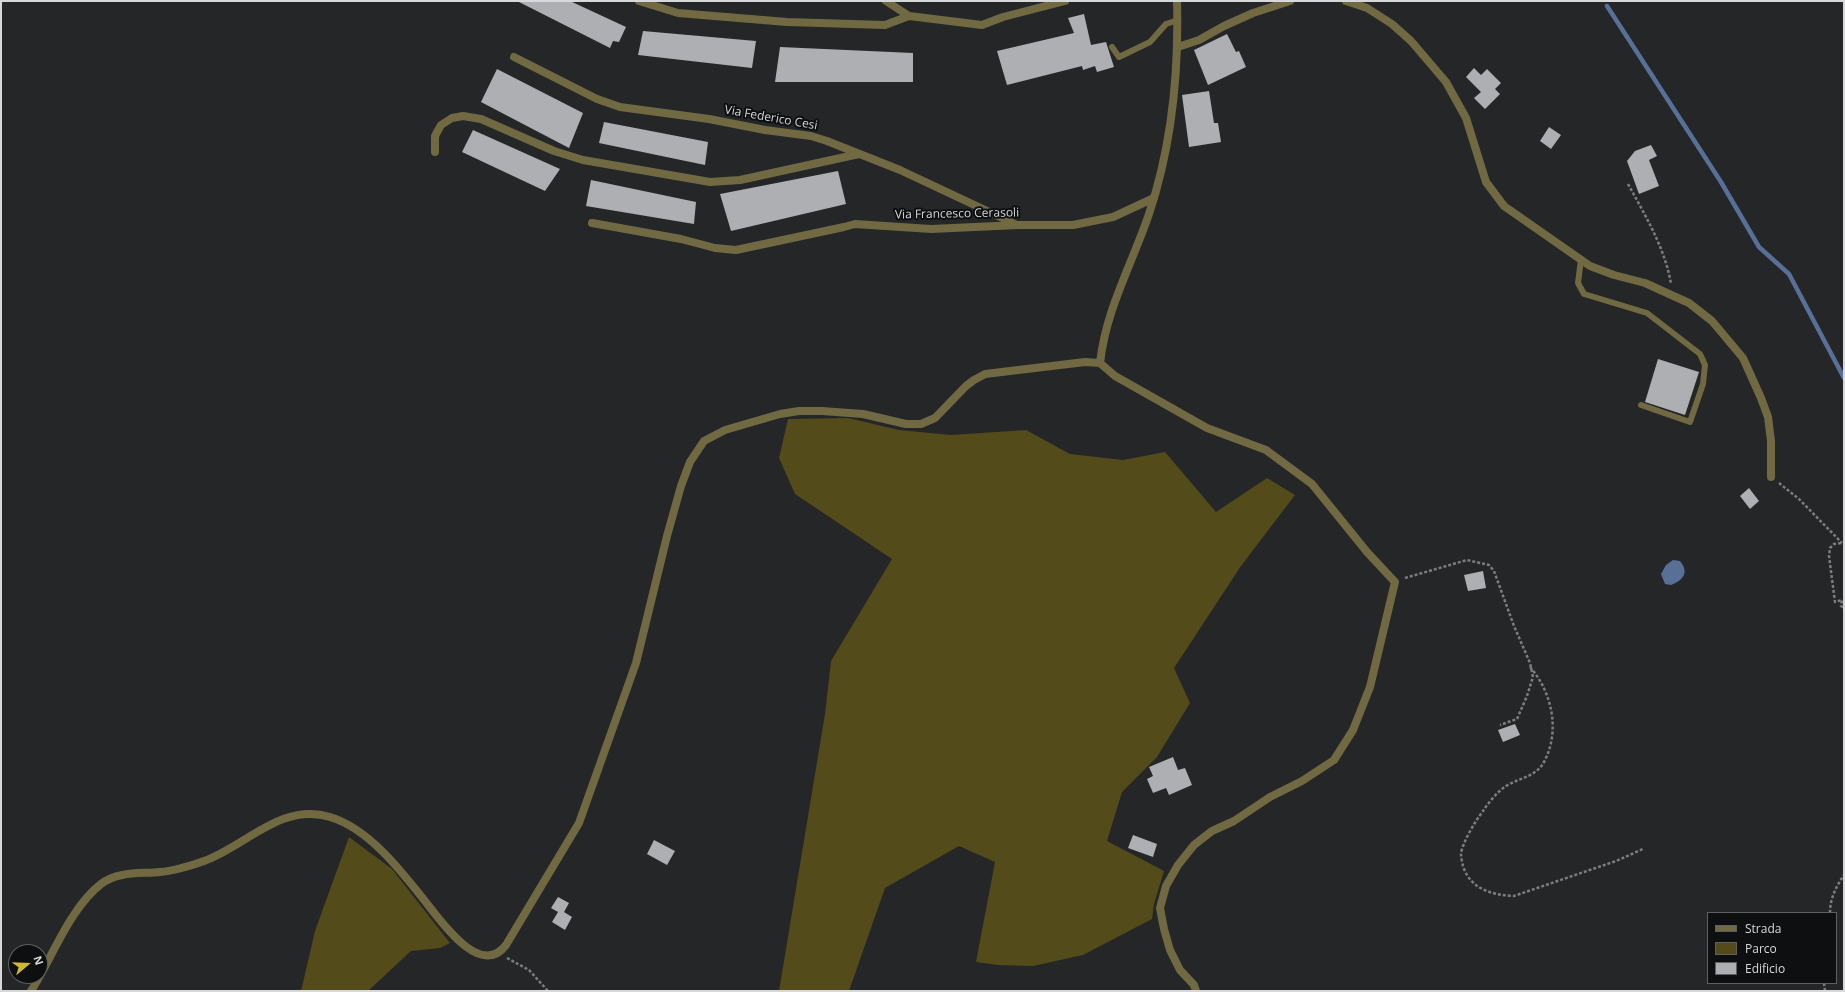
<!DOCTYPE html>
<style>
body{margin:0}
#map{position:relative;width:1845px;height:992px;overflow:hidden;background:#242628;font-family:"Open Sans",sans-serif}
canvas{display:block}
.frame{position:absolute;inset:0;border:2px solid #d7d8da;pointer-events:none}
.legend{position:absolute;left:1707px;top:912px;width:130px;height:72px;box-sizing:border-box;background:#0e0f10;border:1px solid #5e5f61;margin:0;padding:5px 7px;list-style:none;font-size:12px;color:#d7d8da}
.legend li{display:flex;align-items:center;gap:8px;height:20px}
.legend b{width:20px;border:1px solid #5e5f61}
.north{position:absolute;left:8px;top:944px;width:40px;height:40px;box-sizing:border-box;background:#0e0f10;border:1px solid #5e5f61;border-radius:50%;rotate:71deg;font-size:11px;font-weight:700;line-height:16px;text-align:center;color:#d7d8da}
.north::after{content:'';display:block;margin:auto;width:14px;height:18px;background:#cdb938;clip-path:polygon(50% 0,100% 100%,50% 72%,0 100%)}
</style>
<div id="map">
<canvas width="1845" height="992"></canvas>
<div class="frame"></div>
<ul class="legend">
<li><b style="height:5px;background:#706941"></b>Strada</li>
<li><b style="height:11px;background:#534b19"></b>Parco</li>
<li><b style="height:11px;background:#adafb2"></b>Edificio</li>
</ul>
<div class="north">N</div>
</div>
<script>
const ctx = document.querySelector('canvas').getContext('2d');
ctx.lineJoin = 'round';
function paint(path, color) {
  ctx.fillStyle = color;
  ctx.fill(path, 'evenodd');
}
function strokePath(path, color, width, dash) {
  ctx.strokeStyle = color;
  ctx.lineWidth = width;
  ctx.lineCap = dash ? 'butt' : 'round';
  ctx.setLineDash(dash || []);
  ctx.stroke(path);
}
function drawText(font, color, halo, rows, align = 'center') {
  ctx.font = font + ' "Open Sans",sans-serif';
  ctx.lineWidth = 4;
  ctx.setLineDash([]);
  ctx.textBaseline = 'middle';
  ctx.strokeStyle = halo;
  ctx.fillStyle = color;
  for (const [text, x, y, turn = 0] of rows) {
    ctx.save();
    ctx.translate(x, y);
    ctx.rotate((+turn || 0) * Math.PI / 180);
    ctx.textAlign = isNaN(turn) ? turn : align;
    if (halo) ctx.strokeText(text, 0, 0);
    ctx.fillText(text, 0, 0);
    ctx.restore();
  }
}
const green = new Path2D(`
 M848,418L899,430L951,435L1026,430L1070,454L1123,460L1165,452L1216,512L1267,478L1295,495L1241,566L1174,668L1190,703L1157,757L1122,792L1107,841L1164,871L1154,904L1152,919L1083,955L1033,966L998,965L976,962L995,862L959,846L885,888L849,991H779L825,714L831,661L892,559L795,494L779,458L788,419Z
 M349,837L392,869L450,943L440,948L411,951L368,991H301L315,931Z`);
const water = new Path2D(`
 M1673,560L1680,561C1689,572 1684,580 1671,585L1665,584L1661,574L1666,565Z`);
const stream = new Path2D(`
 M1607,6L1721,182L1759,247L1789,274L1844,378`);
const building = new Path2D(`
 M517,1H570L626,27L619,42L613,41L610,48Z
 M1084,14L1091,45L1106,42L1114,67L1097,72L1095,66L1083,70L1082,66L1007,85L997,51L1074,33L1068,18Z
 M643,31L756,41L752,68L638,55Z
 M1227,34L1236,52L1239,51L1246,67L1208,85L1194,50Z
 M780,47L913,53V82H775Z
 M1474,68L1481,75L1487,69L1501,83L1495,89L1500,94L1485,109L1474,98L1481,92L1466,77Z
 M497,69L583,113L569,148L481,102Z
 M1209,91L1214,123H1218L1221,142L1189,147L1182,95Z
 M604,122L708,142L705,165L599,143Z
 M1549,127L1561,135L1551,149L1540,141Z
 M473,130L560,169L545,191L462,152Z
 M1651,145L1657,156L1649,160L1659,186L1639,194L1627,161L1635,151Z
 M838,171L846,204L731,231L720,194Z
 M591,180L696,202L694,224L586,206Z
 M1658,359L1699,372L1685,415L1645,402Z
 M1749,488L1759,501L1750,509L1740,496Z
 M1483,571L1486,588L1468,591L1464,575Z
 M1515,724L1520,735L1503,742L1498,730Z
 M1173,757L1178,770L1185,768L1192,785L1169,795L1166,788L1153,793L1147,779L1153,776L1149,767Z
 M1133,835L1157,844L1153,857L1128,848Z
 M654,840L675,851L667,865L647,854Z
 M558,897L569,903L564,912L572,917L565,930L552,922L558,912L551,908Z`);
const path = new Path2D(`
 M1628,184C1645,215 1665,248 1671,284
 M1779,483L1799,499L1842,543
 M1841,543L1834,544L1830,548L1829,556L1835,602L1842,600L1841,606L1844,608
 M1405,578L1467,560L1489,565L1494,571L1514,626L1530,663L1533,677L1527,696L1517,719L1500,725
 M1530,667C1552,692 1560,730 1545,760C1537,777 1521,777 1506,786C1497,792 1489,802 1483,811C1476,820 1462,843 1461,854C1461,857 1462,862 1463,866C1470,889 1492,895 1514,896L1616,861L1643,849
 M1830,913C1830,898 1836,887 1844,875
 M507,958L529,970L548,991
 M1824,983L1825,991`);
const service = new Path2D(`
 M1112,47L1119,57L1150,42L1166,24L1178,20
 M1581,259L1578,283L1584,294L1647,313L1700,354L1705,365L1703,384L1690,422L1641,405`);
const minor = new Path2D(`
 M639,1L678,13L787,22L885,25L909,16L982,25L1003,17L1065,1
 M886,1L909,16
 M1346,1L1367,8L1392,24L1411,41L1446,82L1466,118L1486,182L1504,206L1590,266L1614,275L1645,283L1689,303L1712,321L1743,358L1761,398L1768,417L1771,441V477
 M1178,47L1199,40L1224,26L1253,13L1290,1
 M514,57L597,99L620,107L709,119L765,130L811,136L827,141L900,170L1017,225
 M435,152V136L441,125L452,118L463,116L481,119L554,151L583,160L710,182L740,180L859,154
 M592,223L681,239L715,248L736,250L844,227L855,224L931,229L1018,225H1073L1113,217L1154,198
 M1100,363C1106,309 1132,264 1149,214C1172,145 1179,73 1177,1
 M31,991C52,958 70,908 101,884C118,871 140,874 160,872C175,871 190,866 204,861C246,846 281,802 330,817C350,823 369,838 383,852C397,866 409,881 421,896C436,914 479,981 506,945L579,823L636,663L667,536L681,486L690,462L704,441L725,430L780,414L799,411H822L863,414L906,424H921L935,418L966,386L974,380L985,374L1085,362L1100,363L1115,376L1207,428L1266,450L1312,484L1367,552L1395,582L1370,687L1353,730L1334,760L1302,781L1270,797L1234,821L1212,831L1194,845L1178,865L1166,886L1160,908L1164,929L1170,950L1180,970L1194,985L1196,991`);
const streetNames = [
 ["Via Federico Cesi",771,118,10],
 ["Via Francesco Cerasoli",957,214,-1]
];
paint(green, '#534b19');
paint(water, '#586f98');
strokePath(stream, '#586f98', 4.5);
paint(building, '#adafb2');
strokePath(path, '#7c7d7f', 2.5, [3, 2]);
strokePath(service, '#706941', 6);
strokePath(minor, '#706941', 8);
drawText('12px', '#d7d8da', '#0e0f10', streetNames);
</script>
